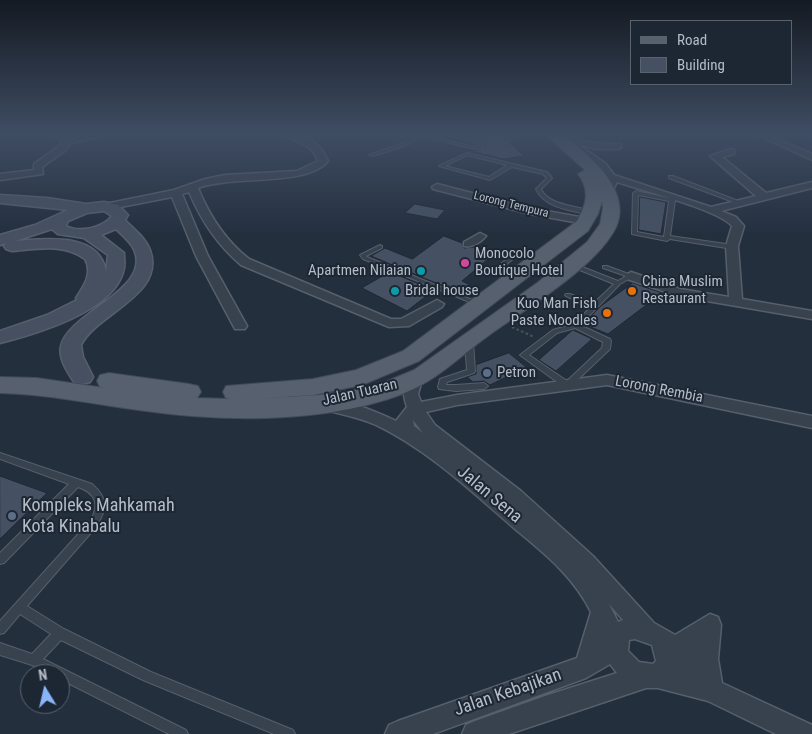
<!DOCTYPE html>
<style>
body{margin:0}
#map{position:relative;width:812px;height:734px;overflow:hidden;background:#242f3e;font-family:"Roboto Condensed",sans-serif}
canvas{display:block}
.legend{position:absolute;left:630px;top:20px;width:162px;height:65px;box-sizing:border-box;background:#1d2633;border:1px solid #59626f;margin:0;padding:6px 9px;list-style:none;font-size:15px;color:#b4bcc9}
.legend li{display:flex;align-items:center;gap:10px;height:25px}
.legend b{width:25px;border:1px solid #59626f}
.north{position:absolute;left:20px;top:664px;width:50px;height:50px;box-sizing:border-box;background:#1d2633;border:1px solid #59626f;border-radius:50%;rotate:351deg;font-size:14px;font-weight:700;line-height:20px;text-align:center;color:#b4bcc9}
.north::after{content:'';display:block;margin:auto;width:18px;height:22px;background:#8ab4f8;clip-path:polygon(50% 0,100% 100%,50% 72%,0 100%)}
</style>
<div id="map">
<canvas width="812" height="734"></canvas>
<ul class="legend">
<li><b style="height:6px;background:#56606e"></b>Road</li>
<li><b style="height:14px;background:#455162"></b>Building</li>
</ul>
<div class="north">N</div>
</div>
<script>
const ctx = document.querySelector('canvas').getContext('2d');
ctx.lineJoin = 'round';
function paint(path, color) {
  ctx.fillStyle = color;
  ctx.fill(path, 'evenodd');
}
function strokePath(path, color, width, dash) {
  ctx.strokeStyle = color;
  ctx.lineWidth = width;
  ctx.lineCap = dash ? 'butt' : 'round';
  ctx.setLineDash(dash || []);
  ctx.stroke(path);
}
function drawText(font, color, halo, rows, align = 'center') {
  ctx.font = font + ' "Roboto Condensed",sans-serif';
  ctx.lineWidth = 4;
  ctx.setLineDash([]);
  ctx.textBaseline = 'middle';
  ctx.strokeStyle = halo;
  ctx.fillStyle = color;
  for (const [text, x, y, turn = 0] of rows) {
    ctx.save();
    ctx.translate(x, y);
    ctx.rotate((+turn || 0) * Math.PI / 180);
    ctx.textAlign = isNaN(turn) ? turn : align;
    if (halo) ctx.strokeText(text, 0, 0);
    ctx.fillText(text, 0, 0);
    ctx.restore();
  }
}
const building = new Path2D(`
 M454,134H502L515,137L510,143L524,156L503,159L430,141L474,151L485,148V143L481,139L476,140L477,144L474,145L441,136L471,143L475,141L473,138Z
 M640,197L666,202L661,234L639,230Z
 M415,204L445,210L437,219L405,213Z
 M444,236L462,243L464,248L474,247L494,254L462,281L470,285L460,293L371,256L385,248L412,259Z
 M390,272L434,290L407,311L362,288Z
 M633,283L662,293L608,334L583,324L601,306Z
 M573,330L592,339L556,371L539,360Z
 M509,353L531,371L517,377L513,374L490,385L484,381L473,382L467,377L476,374V365Z
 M0,476L47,493L0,539Z`);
const path = new Path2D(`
 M512,327L534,337`);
const service = new Path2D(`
 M419,134H424L474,147L479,146L480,144L477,142V141H481L484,144L483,148L474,149L422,136L407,145L373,156L369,155L403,143Z
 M441,134H447L473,140L471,141Z
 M467,153L547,172L552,178L541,189C549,207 580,205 595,213L592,215C574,211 544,208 536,189L547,178L543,174L512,167L490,180L439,166ZM467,155L507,165L489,177L445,166Z
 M669,176H673L741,202L736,203L669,178Z
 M636,191L669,198L670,195H674L675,200L670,236L733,245L736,247L733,249L670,239L667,241L632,234L633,193ZM638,195L669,201L664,237L637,232Z
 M380,245L382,246V248L366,256L367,257L482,304L481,305H477L363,259L360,255Z
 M516,252L519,254L518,255L498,271H494V269Z
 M572,263L618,281L626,276L603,268V266H607L634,276L620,284L580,325L610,339L611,341L610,349L570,387H564L520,355L553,330L574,324L591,307L566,296L565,295L566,294H570L594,303L614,284L570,266L569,265ZM575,328L603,342L602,348L567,381L529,355L557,333Z
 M466,340H472L473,342L475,371L474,373L447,382L446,385H456L484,383L488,386L484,389L456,391L439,389L438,387L440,379L467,370L465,342Z
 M0,453L92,484C109,499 107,509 96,527L27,606L64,629L151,672L293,730L295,734H274L143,680L61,640L43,659L186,730L188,734H169L60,679V674H50L32,665L0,655V643L32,654L51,634L20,614L4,633L0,634V621L90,521C100,505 96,493 78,487L4,563L0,564V553L69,484L0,459Z`);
const minor = new Path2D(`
 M48,134H63L68,139L95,134H109L69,144L66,150L42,167L43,174L0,180V174L34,170V164L59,146L62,142L57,137Z
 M284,134C304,132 320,142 328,161C307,187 232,175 198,188C210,217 225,240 249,259L391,319H401L437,300L444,304L442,307L409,326L389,327L241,265C217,245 201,220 189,192L182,194L208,256L247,326L245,329H235L196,256L172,197L105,210L100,207L105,204L174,190L205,179L225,175L297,171L318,161C311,142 297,144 284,134Z
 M555,134C567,133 583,142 597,143C605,144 613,143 621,144V148L618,149H596L578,144L606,164L614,175L711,207L756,196L710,156L731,149L734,150V154L722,157L766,193L812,182V188L721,211L736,217L744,226L738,246L742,299L812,311V319L678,296L627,279L625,276L631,272L680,289L729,297L726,246L732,226C719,210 641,190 617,182L614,188H608V180L600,168Z
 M755,134H765L812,154V160Z
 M437,184L530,208L585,218L590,221L585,224L530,214L433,189L432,187Z
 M480,233L486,236C481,242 472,248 464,246V242Z
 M414,375L419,376L422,380L418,394L421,402L457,395L607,375L812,416V428L607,385L457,405L426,412L435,425L521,491L593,556L654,623L675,635L710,614L718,617L721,625L718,659L722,683L812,725V734H776L708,701L658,688H646L509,734H462L466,725L475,721L545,696L617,673L610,664L586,678L433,734H385L389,725L398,721L577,658L591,612C573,576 545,554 515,529C471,491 428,450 376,425C358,417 340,414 321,409L319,405L321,401C340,396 379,413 396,421L407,407C403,395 402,388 409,376ZM413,420L423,433L442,448L414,426ZM609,604L623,620L618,622ZM635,639L652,645L656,661L653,664L639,662L628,651L629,640Z`);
const secondary = new Path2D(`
 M0,195L47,198L86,204L104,202L118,205L128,215L125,220C133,229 146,238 150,250C166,295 97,313 81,345L83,357L93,377L90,382L82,384L74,382C68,373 58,358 61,346C68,312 158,288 132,246C128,240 122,235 116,229L101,235L124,253C124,258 125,264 124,268C117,311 35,334 0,343V331L47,315L77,300L76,298C84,286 93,273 85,259C64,243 36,249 12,251L6,249L4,246L6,243L0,245V235L35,225L68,210L0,203ZM104,211L112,216C103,228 79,233 66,226L68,221L87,213ZM52,229L58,234L84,238L108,255L106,272C100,231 44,239 15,241Z`);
const primary = new Path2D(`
 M545,134C550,134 556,133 561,135C575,142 590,157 601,169C614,184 625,205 617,225C599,266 525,309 488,336C456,359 436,382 397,396C322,423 223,422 146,411C97,405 49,394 0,393V377L37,378L105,388L100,387L97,381L100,375L109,373L189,384L198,386L201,392L197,398L230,399L226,398L223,392L226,386L313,379L356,370L403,351L577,221C587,204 590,190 578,174L585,170ZM602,201L603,208L600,224L587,242L537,283L414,370L380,384L355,390L320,395L256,399L313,395L362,385L419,361L588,231L598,214Z`);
const markers = [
 [465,263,5,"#d1479c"],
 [421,271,5,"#0f9aa8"],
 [395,291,5,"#0f9aa8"],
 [632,291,5,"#e8710a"],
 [607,313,5,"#e8710a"],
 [487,373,5,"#5c6f8a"],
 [12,516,5,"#5c6f8a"]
];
const farStreetnames = [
 ["Lorong Tempura",511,205,14]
];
const poiNames = [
 ["Monocolo",475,254],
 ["Boutique Hotel",475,271],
 ["Apartmen Nilaian",411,271,"right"],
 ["China Muslim",642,282],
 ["Restaurant",642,299],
 ["Bridal house",405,291],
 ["Kuo Man Fish",597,304,"right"],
 ["Paste Noodles",597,321,"right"],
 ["Petron",497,373]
];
const streetNames = [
 ["Lorong Rembia",659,390,11],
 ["Jalan Tuaran",360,393,-13]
];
const nearStreetnames = [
 ["Jalan Sena",489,495,40],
 ["Jalan Kebajikan",508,693,-19]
];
const nearPoinames = [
 ["Kompleks Mahkamah",22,506],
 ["Kota Kinabalu",22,527]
];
paint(building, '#455162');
strokePath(building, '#1f2835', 1);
strokePath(service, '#565f6c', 2);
strokePath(minor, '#565f6c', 3);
strokePath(secondary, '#565f6c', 3);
strokePath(primary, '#414a57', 2);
strokePath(path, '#44595c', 2, [2.5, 2.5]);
paint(service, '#38414e');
paint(minor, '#38414e');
paint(secondary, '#465061');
paint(primary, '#56606e');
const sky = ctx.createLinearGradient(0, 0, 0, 236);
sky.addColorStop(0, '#141a22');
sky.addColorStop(0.57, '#3f4d63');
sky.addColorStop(1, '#3f4d6300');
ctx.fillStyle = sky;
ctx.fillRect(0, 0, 812, 236);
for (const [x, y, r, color] of markers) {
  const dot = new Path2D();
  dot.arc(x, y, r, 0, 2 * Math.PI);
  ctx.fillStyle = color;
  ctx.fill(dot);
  strokePath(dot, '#1d2633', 2);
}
drawText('12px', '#b4bcc9', '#1d2633', farStreetnames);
drawText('15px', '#b4bcc9', '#1d2633', poiNames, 'left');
drawText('15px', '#b4bcc9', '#1d2633', streetNames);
drawText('18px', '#b4bcc9', '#1d2633', nearStreetnames);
drawText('18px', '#b4bcc9', '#1d2633', nearPoinames, 'left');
</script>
